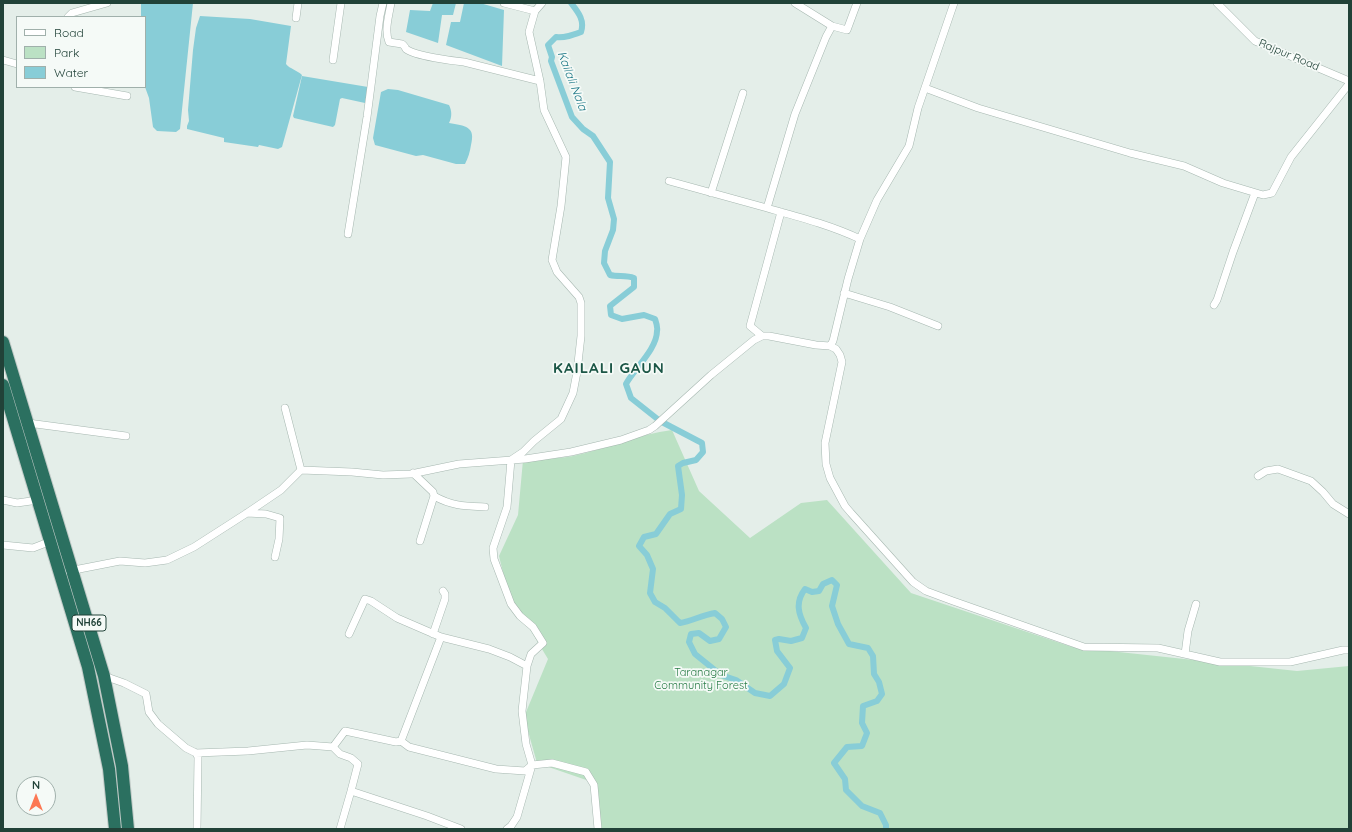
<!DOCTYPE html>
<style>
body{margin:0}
#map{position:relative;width:1352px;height:832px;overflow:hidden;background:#e4eee9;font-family:Quicksand,sans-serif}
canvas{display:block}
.frame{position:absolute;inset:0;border:4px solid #214238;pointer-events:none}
.legend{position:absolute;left:16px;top:16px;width:130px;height:72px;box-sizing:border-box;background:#f5faf7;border:1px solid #a0b0ab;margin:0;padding:5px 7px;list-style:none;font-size:12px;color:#214238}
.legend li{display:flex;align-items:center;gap:8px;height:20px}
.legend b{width:20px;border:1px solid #a0b0ab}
.north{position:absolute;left:16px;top:776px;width:40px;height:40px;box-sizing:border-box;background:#f5faf7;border:1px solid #a0b0ab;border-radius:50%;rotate:0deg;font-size:11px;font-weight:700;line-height:16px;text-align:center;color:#214238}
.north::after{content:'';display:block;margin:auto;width:14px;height:18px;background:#fc7854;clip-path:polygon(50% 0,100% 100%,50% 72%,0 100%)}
</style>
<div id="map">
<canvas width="1352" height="832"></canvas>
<div class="frame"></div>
<ul class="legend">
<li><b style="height:5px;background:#fff"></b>Road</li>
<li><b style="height:11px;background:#bbe1c4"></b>Park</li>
<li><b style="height:11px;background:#88cdd7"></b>Water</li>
</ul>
<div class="north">N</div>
</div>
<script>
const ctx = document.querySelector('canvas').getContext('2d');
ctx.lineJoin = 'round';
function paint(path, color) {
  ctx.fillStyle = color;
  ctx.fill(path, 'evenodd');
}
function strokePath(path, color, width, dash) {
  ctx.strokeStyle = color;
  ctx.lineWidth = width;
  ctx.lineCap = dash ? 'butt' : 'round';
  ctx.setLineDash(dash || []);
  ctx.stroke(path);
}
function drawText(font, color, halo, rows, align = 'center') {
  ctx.font = font + ' Quicksand,sans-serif';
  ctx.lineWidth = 3.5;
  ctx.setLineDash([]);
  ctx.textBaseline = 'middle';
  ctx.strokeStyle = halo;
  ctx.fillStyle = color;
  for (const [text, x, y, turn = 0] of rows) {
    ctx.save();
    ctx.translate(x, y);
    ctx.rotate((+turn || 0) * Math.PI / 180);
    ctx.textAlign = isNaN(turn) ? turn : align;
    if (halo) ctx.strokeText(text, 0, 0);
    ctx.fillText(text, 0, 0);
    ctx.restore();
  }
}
const green = new Path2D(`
 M672,430L699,491L750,538L801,503L827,500L911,593L1072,647L1297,671L1349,666V829H601L592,782L537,763L524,717L548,659L508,593L499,556L518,515L523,460C540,459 557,459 573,456C606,449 639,434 672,430Z`);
const water = new Path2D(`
 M143,3H193L180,129L176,132L157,131L153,127L149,98L145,87V17H141V4Z
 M433,3H456L453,15H442L438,43L406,32L410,10L430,11Z
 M464,3H480L504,10L502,66L446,45L451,22H460Z
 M200,16L250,19L291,26L286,64C290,69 297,70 302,75L282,147L278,149L259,145L258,147L224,142V138L187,129V126L189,121L188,110L193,50L196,28Z
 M302,76L368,87L365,103L342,98L340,99L335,125L333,127L294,118L293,116Z
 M388,89L398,90L449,105C452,111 452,117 449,123C465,126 476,126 471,145C470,152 468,158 465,164H456L423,155L416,156L375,145L373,138L381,92Z`);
const canal = new Path2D(`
 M571,3C578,12 585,20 581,32C573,35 565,38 556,37L548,45L552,57L551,61L572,117L583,129L593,136L610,162L608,198L614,219L613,230L605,251L604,263L610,275C618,277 626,275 634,278V287L610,306L611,315L622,319L644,315L655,319C656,322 658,327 657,331C657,349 634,369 626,384L631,398L660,421L702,443L703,452L696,460L683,463L678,466L682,495L681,509L670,514L656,534L644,537L639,546L647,555L653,569L650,593L655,602L665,608L680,623C692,621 702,615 715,613L722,619L726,627L719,639L710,641L699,633L691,634L689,642L695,654L721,675L736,680L755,693L770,696L784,684L790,668L777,651L775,640L779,639L791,641L802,638L806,628C798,614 795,602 805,589L812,592L819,591L823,584L832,580L837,585L832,606L838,624L849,644L868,648L873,656L874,674L879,682L882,694L877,701L863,706L862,723L867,733L862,746L847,747L834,763L845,779L846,790L862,806L880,813L886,825V829`);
const street = new Path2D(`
 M391,3C389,15 384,31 389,42L402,44C404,45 405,47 406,49C415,56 453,61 464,62L540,81
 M504,3L535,11
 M795,3L832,26
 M857,3L847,30L832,26L826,37L795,114L767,208C799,217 830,225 860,239
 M1217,3L1255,41L1349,81
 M68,17L72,13L107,3
 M296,18L298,3
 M3,60L17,64
 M333,60L341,3
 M75,87L127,96
 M925,88L978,108L1130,153L1184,166L1223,183L1263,195L1272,193L1291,157L1349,84
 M669,181L767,208
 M711,193L743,93
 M348,234L367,117L380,16L383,3
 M844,293L890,307L938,326
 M1214,305L1217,300L1233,252L1255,193
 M762,336L750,326L781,212
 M830,346L833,341L848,279L860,239L877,200L909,146L918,108L954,3
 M285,408L301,470
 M28,423L126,436
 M413,473L433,492L434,496L420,541
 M1258,476L1266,471L1278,469L1311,481L1323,492L1333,504L1349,514
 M434,496C452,506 464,506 485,507
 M3,500L17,503L38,500
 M247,513L266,514L280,518L279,539L275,557
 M3,545L33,548L51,541
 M69,571L120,561L145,563L167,560L194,547L247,513L281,490L301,470L352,472L383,475L411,474L459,464L525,459L571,452L621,440L649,430L655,426L711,375L754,340L762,336H769L816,345L830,346L836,349L840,355L842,362L825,443L826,464L830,478L845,506L851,513L913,582L926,591L953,601L1084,647L1158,648L1220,662H1290L1343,650H1349
 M349,634L365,599L371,601L397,618L441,637L489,649L510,657L527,666
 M433,634L445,599V594L443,591
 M1185,654L1188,631L1196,604
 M104,676L124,683L146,694L149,712L158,724L186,748L196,753L248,751L307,745L333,747L345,731L396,742L401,741L409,747L496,769L525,771L532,765L552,763L586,772L594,785L598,829
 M401,741L441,637
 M333,747L340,754L351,758L358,764L351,791L427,816L461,829
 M196,753L198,757L197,829
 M340,829L351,791
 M507,829L511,826L517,817L532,765L526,744L522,711L527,666L531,654L543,643L533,627L520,616L511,604L494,559L493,548L507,507L511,460L523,452L534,441L561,419L573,393L577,372L581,336V303L579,297L557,272L552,260L561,206L566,157L544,110L540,81L529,32L535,11L542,3`);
const highway = new Path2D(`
 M3,342L104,676L122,766L128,829
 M3,385L88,667L109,769L115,829`);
const shields = [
 [89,623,34]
];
const shieldNames = [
 ["NH66",89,623]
];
const streetNames = [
 ["Rajpur Road",1289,55,23]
];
const parkNames = [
 ["Taranagar",701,673],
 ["Community Forest",701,686]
];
const waterNames = [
 ["Kailali Nala",572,81,69]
];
const districtNames = [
 ["KAILALI GAUN",609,368]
];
paint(green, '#bbe1c4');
paint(water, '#88cdd7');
strokePath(canal, '#88cdd7', 6);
strokePath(street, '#a6b7b0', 8);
strokePath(highway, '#c1cac7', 14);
strokePath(street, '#fff', 7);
strokePath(highway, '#2b7060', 12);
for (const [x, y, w] of shields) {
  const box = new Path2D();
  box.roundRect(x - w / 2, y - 8, w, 16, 3);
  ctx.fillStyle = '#f5faf7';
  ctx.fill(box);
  strokePath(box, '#214238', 1);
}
drawText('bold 10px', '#214238', null, shieldNames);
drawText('11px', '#214238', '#f5faf7', streetNames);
drawText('11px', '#287c46', '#f5faf7', parkNames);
drawText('italic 12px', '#167483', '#f5faf7', waterNames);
ctx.letterSpacing = '1px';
drawText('bold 15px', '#1b5646', '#f5faf7', districtNames);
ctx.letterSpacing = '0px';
</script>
